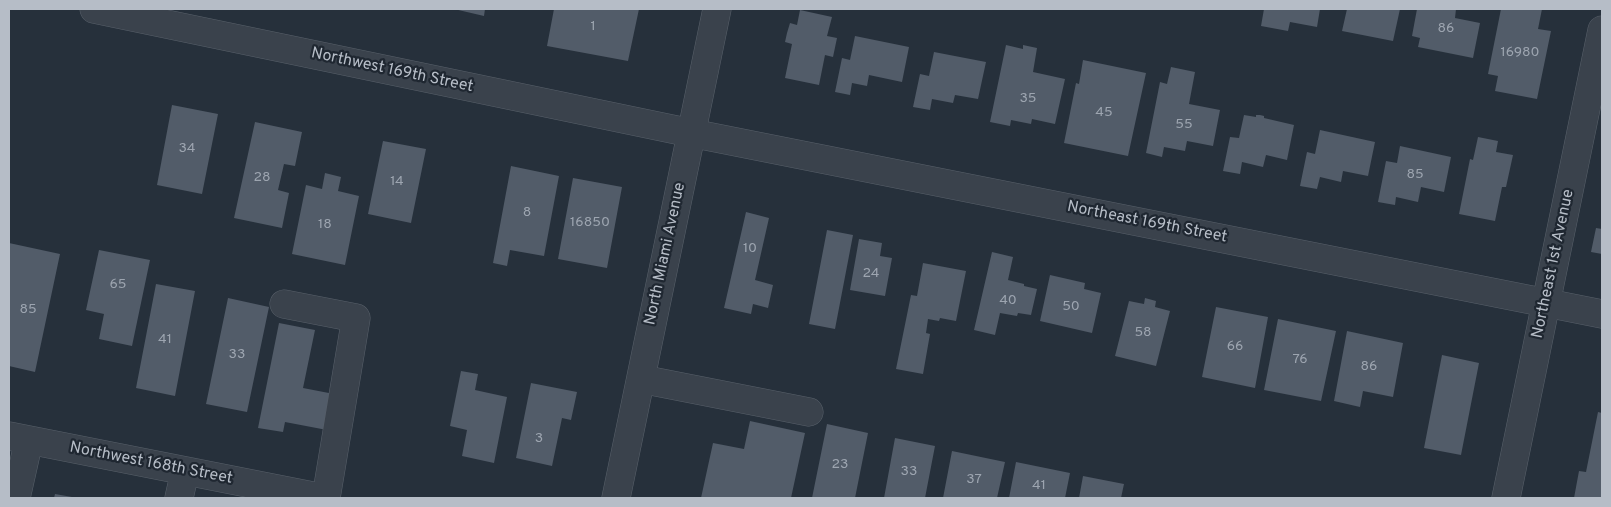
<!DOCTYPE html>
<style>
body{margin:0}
#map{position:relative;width:1611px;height:507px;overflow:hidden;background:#26303b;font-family:Overpass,sans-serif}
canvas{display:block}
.frame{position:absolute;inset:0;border:10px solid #b6bdc7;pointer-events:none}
</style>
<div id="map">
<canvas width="1611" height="507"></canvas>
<div class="frame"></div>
</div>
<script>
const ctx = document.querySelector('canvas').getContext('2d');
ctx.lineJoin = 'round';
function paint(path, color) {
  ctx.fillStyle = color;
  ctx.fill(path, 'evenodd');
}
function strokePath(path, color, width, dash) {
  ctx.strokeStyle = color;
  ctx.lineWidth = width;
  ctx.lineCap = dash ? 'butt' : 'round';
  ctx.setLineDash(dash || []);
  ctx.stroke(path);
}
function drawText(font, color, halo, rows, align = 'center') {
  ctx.font = font + ' Overpass,sans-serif';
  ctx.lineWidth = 4.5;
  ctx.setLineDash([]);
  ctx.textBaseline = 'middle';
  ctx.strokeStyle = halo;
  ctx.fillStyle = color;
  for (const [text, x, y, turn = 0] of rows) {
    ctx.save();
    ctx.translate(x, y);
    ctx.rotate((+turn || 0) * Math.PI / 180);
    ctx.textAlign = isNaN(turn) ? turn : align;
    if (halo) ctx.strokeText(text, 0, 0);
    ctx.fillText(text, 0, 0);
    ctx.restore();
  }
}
const building = new Path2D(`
 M454,9H485L484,16Z
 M554,9H639L628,61L547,46Z
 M1264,9H1320L1317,27L1290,22L1288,31L1261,26Z
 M1347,9H1400L1393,41L1342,31Z
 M1417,9H1456L1455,18L1480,23L1473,58L1418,47L1420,38L1412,36Z
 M1501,9H1542L1538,29L1551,31L1537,99L1495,91L1498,76L1488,74Z
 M800,10L832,17L827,36L837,38L833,57L825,55L819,85L785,78L792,44L785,42L787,33L790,23L797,25Z
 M855,36L909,47L902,82L869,75L867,86L852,83L850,95L835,92L842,58L850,60Z
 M1006,45L1023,49V45L1037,48L1033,72L1065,79L1055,124L1032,119L1031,124L1011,120L1010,126L990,122Z
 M934,52L986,62L978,99L955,95L953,103L932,99L930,110L913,107L920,74L929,76Z
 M1083,60L1146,73L1128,156L1064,143L1076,83L1079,84Z
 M1171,67L1195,72L1189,104L1220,110L1213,146L1187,141L1185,151L1164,147L1162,157L1146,153L1160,82L1167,84Z
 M172,105L218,114L202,194L157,185Z
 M1244,115L1256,117V115H1260L1264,116V118L1294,125L1287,160L1266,155L1263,167L1242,162L1240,174L1223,171L1230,137L1239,138Z
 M255,122L302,132L295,166L284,164L278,190L289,193L282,228L234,218Z
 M1320,130L1375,142L1368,176L1343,171L1341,182L1320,177L1317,189L1300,186L1307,152L1315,154Z
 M1478,137L1498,141L1496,152L1513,155L1506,187H1502L1495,221L1459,214L1470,159L1473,160Z
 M383,141L426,149L411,223L368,214Z
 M1400,146L1451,157L1444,192L1421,187L1418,202L1396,197L1395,205L1378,202L1386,161L1397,163Z
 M511,166L559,176L544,256L510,250L507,266L493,263Z
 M325,173L341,177L338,191L359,196L345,265L292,254L306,185L322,189Z
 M573,178L622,187L607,268L558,259Z
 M746,212L769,218L755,280L773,285L768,308L753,304L751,314L724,308Z
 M1596,228L1602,229V254L1591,252Z
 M827,230L853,235L835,329L809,324Z
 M859,239L882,243L880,256L892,258L885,296L850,290Z
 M9,243L60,254L35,372L9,366Z
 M99,250L150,260L132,346L99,339L104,314L86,310Z
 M992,252L1013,257L1008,280L1024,284V286L1037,289L1031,315L1018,313L1017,316L1000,313L995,335L974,330Z
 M923,263L966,271L956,321L940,318L939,321L928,319L926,333L930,334L923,374L896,369L911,295L917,296Z
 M1050,275L1085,283L1084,289L1101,293L1092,333L1040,321Z
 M156,284L195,291L175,396L136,388Z
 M228,298L269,307L247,412L206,404Z
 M1145,298L1156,301L1155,307L1170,311L1156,366L1115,356L1129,301L1144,304Z
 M1216,307L1268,317L1255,388L1202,377Z
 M1278,319L1336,331L1321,401L1264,390Z
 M279,323L315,330L303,388L334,394L327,430L285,422L283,432L258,428Z
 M1347,331L1403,343L1393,397L1363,391L1360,407L1334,401Z
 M1442,355L1479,363L1461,455L1424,448Z
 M461,371L478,374L475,390L507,397L494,463L462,456L467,430L450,426Z
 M531,383L577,392L571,420L562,418L552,466L516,458Z
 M1598,412L1602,413V498H1574L1579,471L1586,472Z
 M750,421L805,433L791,498H701L713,443L744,449Z
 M827,424L868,433L855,498H812Z
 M895,438L935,446L925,498H884Z
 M952,451L1005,462L997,498H943Z
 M1016,462L1070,473L1065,498H1009Z
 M1083,476L1124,484L1121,498H1079Z
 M55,494L72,497V498H54Z`);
const minor = new Path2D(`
 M94,9L691,133L1602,314
 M284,304L356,318L326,498
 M641,379L809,412
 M9,436L323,498
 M16,498L29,440
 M179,498L185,471
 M616,498L717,9
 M1506,498L1602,30`);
const numberNames = [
 ["1",593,27],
 ["86",1446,29],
 ["16980",1520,53],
 ["35",1028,99],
 ["45",1104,113],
 ["55",1184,125],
 ["34",187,149],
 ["85",1415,175],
 ["28",262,178],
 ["14",397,182],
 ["8",527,213],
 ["16850",590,223],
 ["18",325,225],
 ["10",750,249],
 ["24",871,274],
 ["65",118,285],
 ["40",1008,301],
 ["50",1071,307],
 ["85",28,310],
 ["58",1143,333],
 ["41",165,340],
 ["66",1235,347],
 ["33",237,355],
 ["76",1300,360],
 ["86",1369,367],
 ["3",539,439],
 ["23",840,465],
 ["33",909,472],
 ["37",974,480],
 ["41",1039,486]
];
const streetNames = [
 ["Northwest 169th Street",392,71,12],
 ["Northeast 169th Street",1147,223,11],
 ["North Miami Avenue",666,254,-78],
 ["Northeast 1st Avenue",1554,264,-78],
 ["Northwest 168th Street",151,464,11]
];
paint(building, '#525c69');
strokePath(minor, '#58606a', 29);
strokePath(minor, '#3a424c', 28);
drawText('14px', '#9da5b0', null, numberNames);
drawText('16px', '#b6bdc7', '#1f2731', streetNames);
</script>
